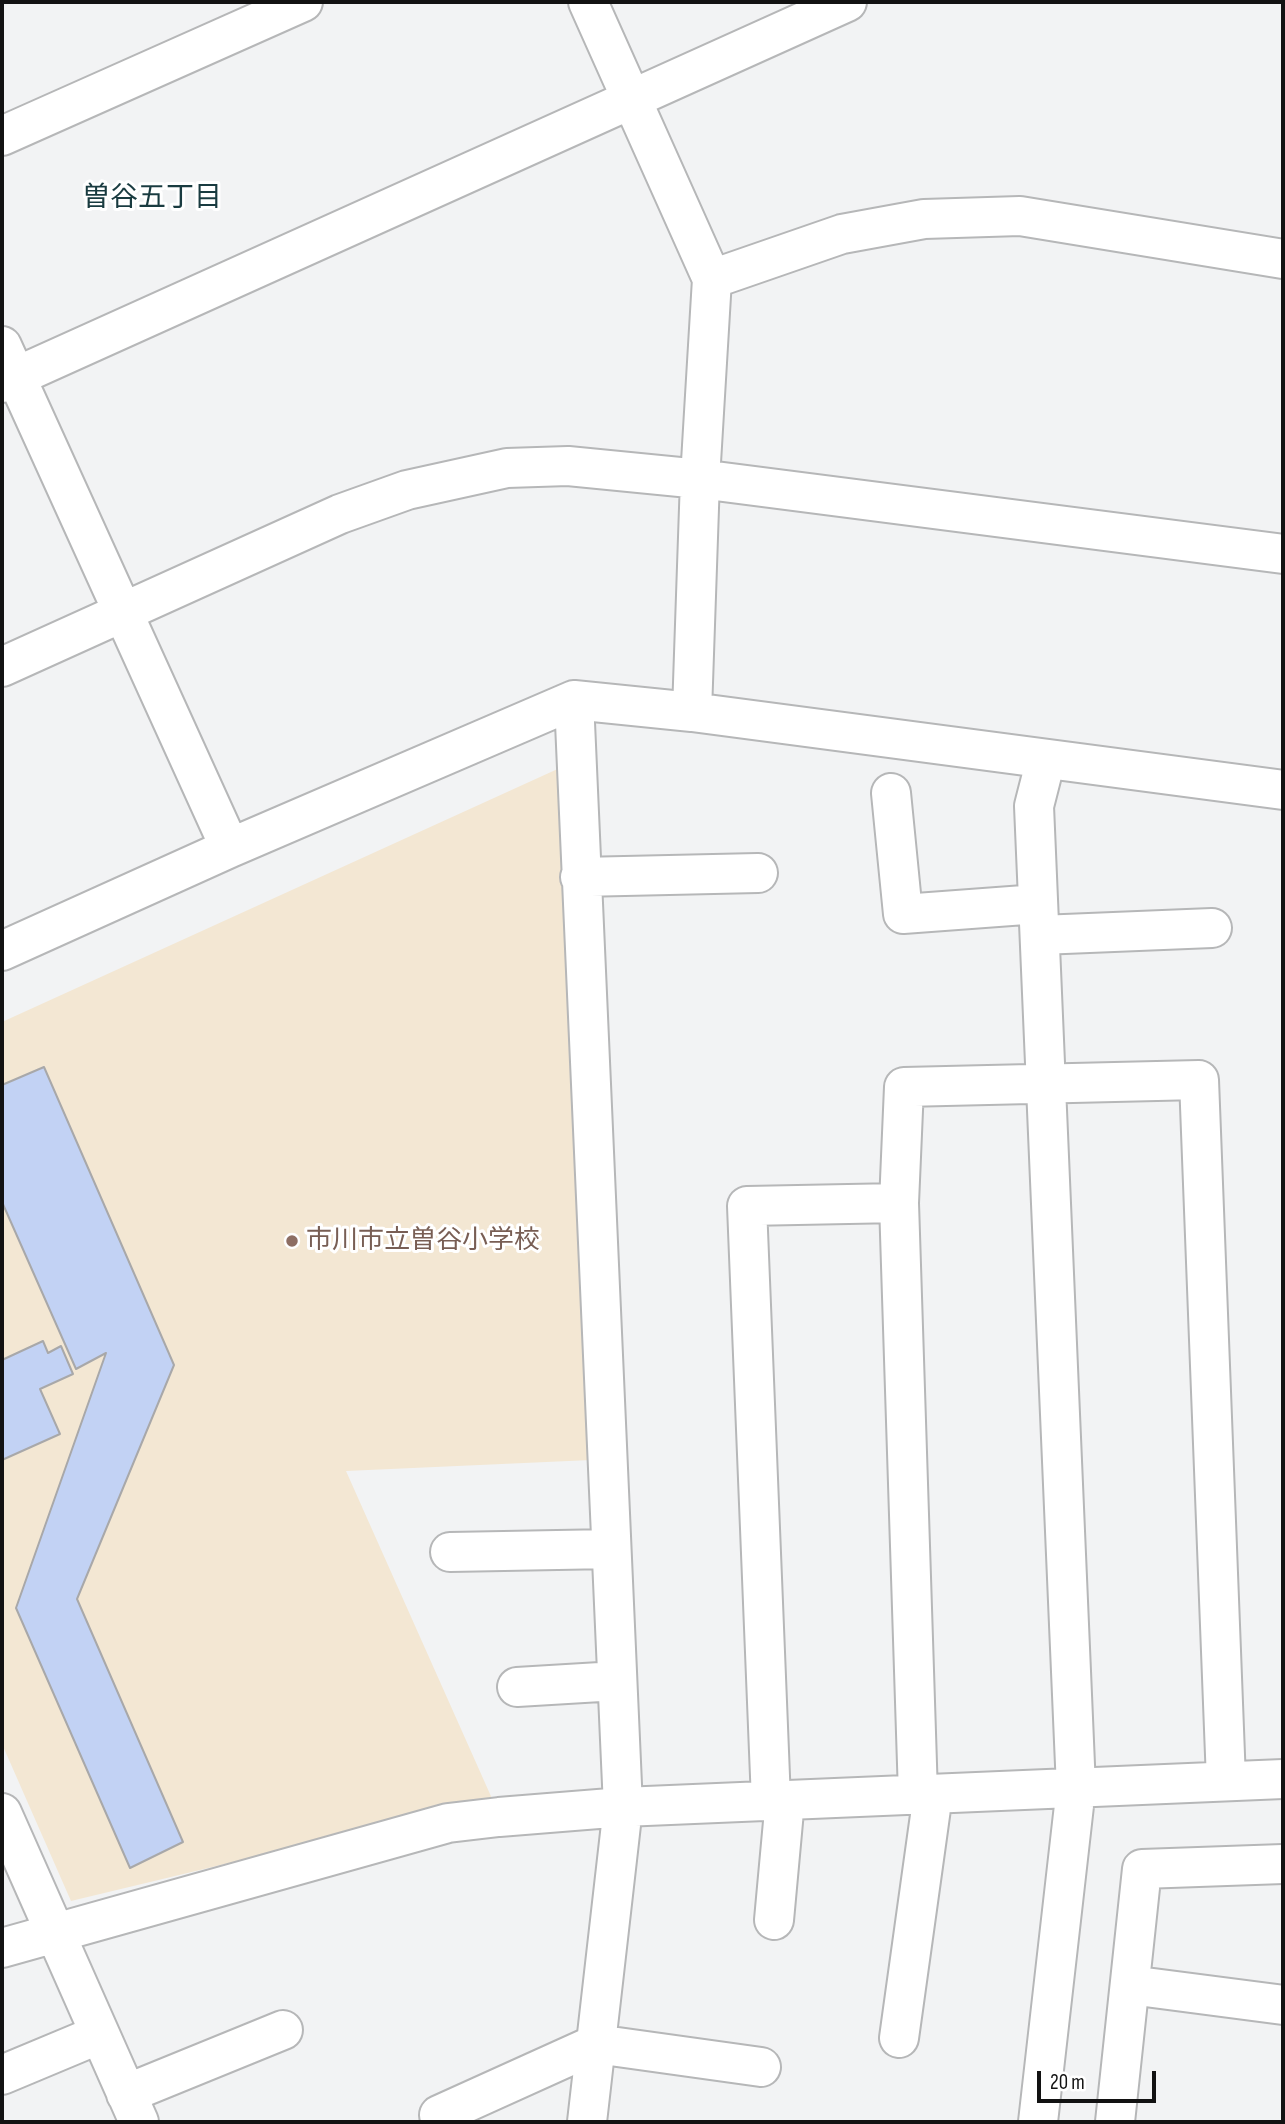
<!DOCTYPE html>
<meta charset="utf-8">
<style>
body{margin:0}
#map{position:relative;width:1285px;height:2124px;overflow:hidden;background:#f2f3f4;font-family:"Sofia Sans Condensed",sans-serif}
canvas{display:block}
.frame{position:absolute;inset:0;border:4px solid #121212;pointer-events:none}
.scale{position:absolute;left:1037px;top:2071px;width:119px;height:32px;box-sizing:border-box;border:4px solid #121212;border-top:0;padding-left:9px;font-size:21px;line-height:24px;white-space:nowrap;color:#121212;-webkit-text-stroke:5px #fff;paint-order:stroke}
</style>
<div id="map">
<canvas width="1285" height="2124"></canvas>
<div class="frame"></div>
<div class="scale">20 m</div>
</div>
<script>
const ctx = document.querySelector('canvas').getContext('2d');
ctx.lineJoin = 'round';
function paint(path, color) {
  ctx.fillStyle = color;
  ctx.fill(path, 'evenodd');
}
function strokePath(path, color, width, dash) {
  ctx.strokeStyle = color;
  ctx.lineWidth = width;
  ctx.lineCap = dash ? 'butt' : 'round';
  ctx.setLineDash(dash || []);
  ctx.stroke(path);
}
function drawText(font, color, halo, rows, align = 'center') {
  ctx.font = font + ' "Sofia Sans Condensed","Noto Sans JP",sans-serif';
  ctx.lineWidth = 6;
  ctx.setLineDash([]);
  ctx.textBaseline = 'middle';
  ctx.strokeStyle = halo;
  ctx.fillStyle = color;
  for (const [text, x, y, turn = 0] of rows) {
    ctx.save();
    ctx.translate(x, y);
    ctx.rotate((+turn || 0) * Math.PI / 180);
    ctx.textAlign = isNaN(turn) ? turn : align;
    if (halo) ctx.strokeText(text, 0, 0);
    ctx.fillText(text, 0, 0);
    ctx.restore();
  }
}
const education = new Path2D(`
 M562,767L591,1460L346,1471L494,1803L437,1813L71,1901L2,1744V1022Z`);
const building = new Path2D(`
 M44,1067L174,1365L77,1599L183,1842L130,1868L16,1608L106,1353L76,1369L2,1202V1085Z
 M43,1341L48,1353L61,1346L73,1374L40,1389L60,1434L2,1460V1360Z`);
const minor = new Path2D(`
 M588,2L712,279L700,479L692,712
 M2,136L303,2
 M712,279L842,234L924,219L1020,216L1283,259
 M2,346L230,848
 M2,383L847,2
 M2,667L340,514L407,490L507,468L568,466L700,479L1283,554
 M574,700L623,1807L587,2122
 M891,793L903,914L1038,904
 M580,877L758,873
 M1040,935L1212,928
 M2,951L230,848L574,700L692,712L1283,790
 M450,1552L611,1549
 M517,1687L617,1681
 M918,1795L899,1203L904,1087L1199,1080L1226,1781
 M771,1801L747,1206L899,1203
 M2,1813L139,2122
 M774,1920L785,1800
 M2,1948L448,1823L499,1817L623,1807L1283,1779
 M1130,1985L1283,2005
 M899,2038L933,1794
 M2,2075L100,2034
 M126,2094L283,2030
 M439,2115L596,2044L761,2067
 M1038,2122L1076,1788L1034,806L1046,759
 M1115,2122L1142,1869L1283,1864`);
const markers = [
 [292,1241,7,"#8d6e63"]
];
const educationNames = [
 ["市川市立曽谷小学校",306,1241]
];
const neighbourhoodNames = [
 ["曽谷五丁目",152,199]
];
paint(education, '#f3e7d3');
paint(building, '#c2d2f4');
strokePath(building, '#a8a8a9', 2);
strokePath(minor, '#b6b7b8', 42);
strokePath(minor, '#fff', 38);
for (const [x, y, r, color] of markers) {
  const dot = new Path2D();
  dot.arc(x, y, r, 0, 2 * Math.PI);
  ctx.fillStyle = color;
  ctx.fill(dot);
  strokePath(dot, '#fff', 2.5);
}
drawText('26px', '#785e54', '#fff', educationNames, 'left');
drawText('28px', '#193b40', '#fff', neighbourhoodNames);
</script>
